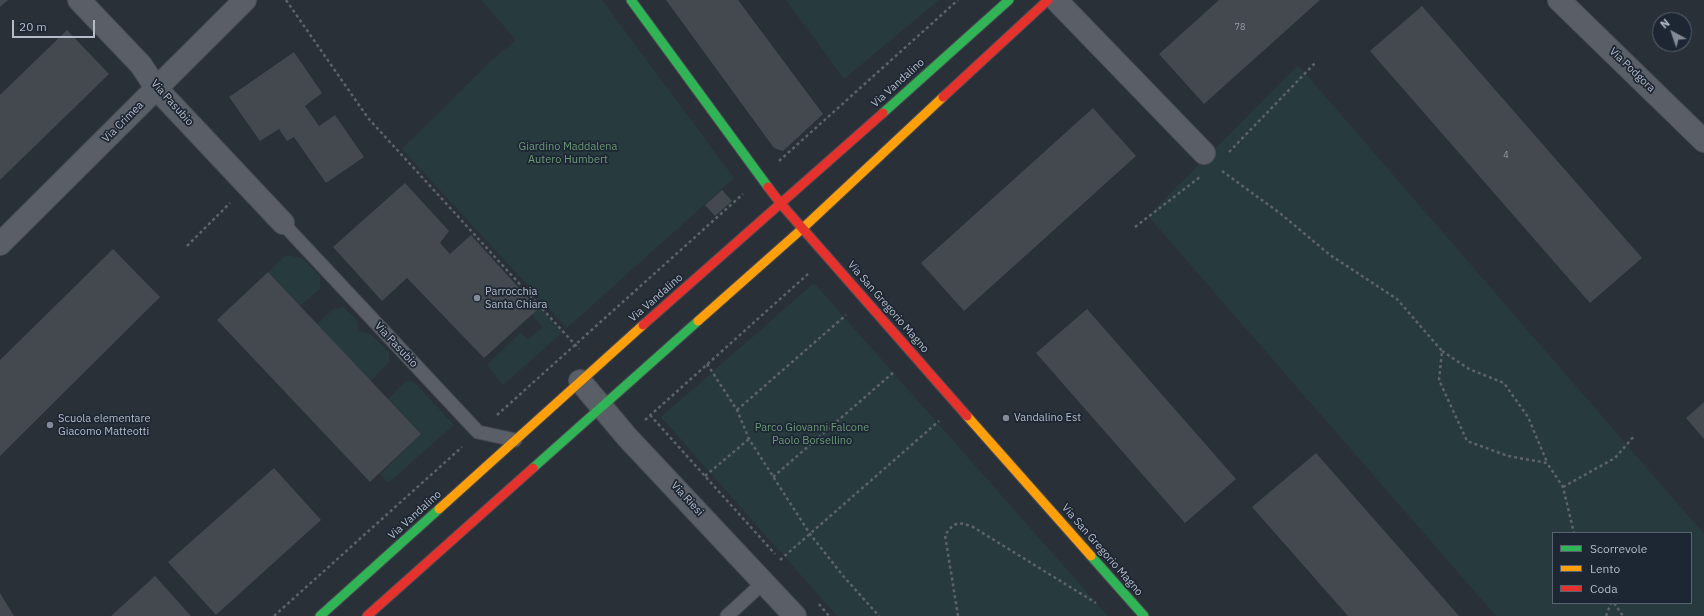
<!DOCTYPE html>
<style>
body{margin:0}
#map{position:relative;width:1704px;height:616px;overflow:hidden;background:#2a3038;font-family:"IBM Plex Sans",sans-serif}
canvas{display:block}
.legend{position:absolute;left:1552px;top:532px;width:140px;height:72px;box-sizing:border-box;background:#1d2633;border:1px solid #59626f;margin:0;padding:5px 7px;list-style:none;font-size:12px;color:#b4bcc9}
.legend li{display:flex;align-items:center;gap:8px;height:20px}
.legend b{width:20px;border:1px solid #59626f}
.north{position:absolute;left:1652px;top:12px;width:40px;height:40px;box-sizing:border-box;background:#1d2633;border:1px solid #59626f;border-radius:50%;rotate:320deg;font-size:11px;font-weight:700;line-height:16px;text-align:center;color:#b4bcc9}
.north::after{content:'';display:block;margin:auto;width:14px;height:18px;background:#848b96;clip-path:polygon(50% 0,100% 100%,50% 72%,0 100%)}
.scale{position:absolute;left:12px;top:20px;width:83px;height:18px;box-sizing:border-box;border:2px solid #b4bcc9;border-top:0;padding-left:5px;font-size:12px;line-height:14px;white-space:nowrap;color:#b4bcc9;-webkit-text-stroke:3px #1d2633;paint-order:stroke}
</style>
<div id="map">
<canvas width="1704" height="616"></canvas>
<ul class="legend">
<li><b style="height:5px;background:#30b455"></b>Scorrevole</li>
<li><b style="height:5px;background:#ff9f0a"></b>Lento</li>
<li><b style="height:5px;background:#e5322d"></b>Coda</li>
</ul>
<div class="north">N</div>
<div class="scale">20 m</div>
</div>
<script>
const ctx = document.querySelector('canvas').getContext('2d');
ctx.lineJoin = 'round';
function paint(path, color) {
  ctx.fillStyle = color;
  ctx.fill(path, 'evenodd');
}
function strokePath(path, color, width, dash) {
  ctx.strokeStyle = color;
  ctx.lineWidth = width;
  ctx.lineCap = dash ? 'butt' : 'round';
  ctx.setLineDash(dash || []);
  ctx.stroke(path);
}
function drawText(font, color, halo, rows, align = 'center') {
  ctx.font = font + ' "IBM Plex Sans",sans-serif';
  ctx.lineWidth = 3.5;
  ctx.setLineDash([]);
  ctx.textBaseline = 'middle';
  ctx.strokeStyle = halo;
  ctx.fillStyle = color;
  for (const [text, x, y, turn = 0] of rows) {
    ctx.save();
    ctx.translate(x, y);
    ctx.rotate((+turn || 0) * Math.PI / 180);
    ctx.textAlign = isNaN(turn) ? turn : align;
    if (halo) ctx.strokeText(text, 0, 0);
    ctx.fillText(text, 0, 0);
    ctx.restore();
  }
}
const green = new Path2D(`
 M481,0H602L734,178L567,328L402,149L493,59L516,40Z
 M786,0H939L844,79Z
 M1298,65L1704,534V616H1496L1148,216ZM1553,533H1691V603H1553Z
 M286,255L302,258L320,276V289L300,306L268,272Z
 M814,283L1108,616H837L661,417Z
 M343,307L357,320L359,331L370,334L389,352V362L370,381L317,324L333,309Z
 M539,307L562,333L503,385L487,365L521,332L528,340L543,327L531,314Z
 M406,381L414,382L454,425L388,483L380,474L421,434L388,399Z`);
const building = new Path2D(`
 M0,0H8L0,7Z
 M666,0H738L823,114L783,151L774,148Z
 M1219,0H1320L1204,104L1159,54Z
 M1422,6L1642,258L1590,303L1370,51Z
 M67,30L109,74L0,180V95Z
 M294,52L322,93L305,106L319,126L335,115L364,157L326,183L294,137L287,141L279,129L260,141L229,97Z
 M1093,108L1136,156L964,311L921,263Z
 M405,183L449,231L440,243L450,254L471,235L538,309L484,358L407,278L382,301L333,247Z
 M722,190L732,201L715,216L705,205Z
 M113,249L160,297L0,456V360Z
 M268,272L421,434L370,482L217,320Z
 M1087,309L1236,479L1185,523L1036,353Z
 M1704,402V439L1686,418Z
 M1316,453L1459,616H1348L1252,507Z
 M274,468L321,520L216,615L168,562Z
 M155,576L191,616H111Z
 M0,593L14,616H0Z`);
const path = new Path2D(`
 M286,0L368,118L579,349
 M1229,152L1316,62
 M779,161L958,0
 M1222,171L1281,214L1330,255L1397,299L1442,351L1439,380L1467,441L1508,456L1547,463L1563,487L1574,533
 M1135,227L1200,177
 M187,246L230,203
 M1442,351L1469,369L1504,383L1528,417L1547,462
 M707,364L737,410L749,439L810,534L844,577L879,616
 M737,410L846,315
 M497,415L743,194
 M650,415L775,554
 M645,420L808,274
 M705,476L749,439
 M773,477L895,371
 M1563,487L1615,458L1635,435
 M780,560L939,421
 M1614,603L1623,616
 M819,604L829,616
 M274,616L462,447
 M958,616L945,535C954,522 958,521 973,527L1096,603
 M1606,616L1611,603`);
const lane = new Path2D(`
 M288,229L478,432L515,440
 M727,616L764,582`);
const street = new Path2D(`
 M79,0L141,65L156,88L283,223
 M1056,0L1204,153
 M1559,0L1704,141
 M0,244L245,0
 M580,381L627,437L795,616`);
const fast = new Path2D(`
 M631,0L768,187
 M883,113L1009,0
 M533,468L698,321
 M1091,556L1144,616
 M320,616L439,509`);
const slow = new Path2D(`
 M698,321L803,228L943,97
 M967,416L1091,556
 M439,509L643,325`);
const jam = new Path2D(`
 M943,97L1048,0
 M768,187L781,204L967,416
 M643,325L883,113
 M367,616L533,468`);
const markers = [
 [477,298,4,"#848b96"],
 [1006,418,4,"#848b96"],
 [50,425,4,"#848b96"]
];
const numberNames = [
 ["78",1240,27],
 ["4",1506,155]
];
const streetNames = [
 ["Via Podgora",1632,70,44],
 ["Via Vandalino",898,83,-42],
 ["Via Pasubio",172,103,48],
 ["Via Crimea",123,122,-45],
 ["Via Vandalino",656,298,-41],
 ["Via San Gregorio Magno",888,307,49],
 ["Via Pasubio",396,345,47],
 ["Via Riesi",687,499,47],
 ["Via Vandalino",415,515,-42],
 ["Via San Gregorio Magno",1102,550,49]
];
const parkNames = [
 ["Giardino Maddalena",568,147],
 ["Autero Humbert",568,160],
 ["Parco Giovanni Falcone",812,428],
 ["Paolo Borsellino",812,441]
];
const poiNames = [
 ["Parrocchia",485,292],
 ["Santa Chiara",485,305],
 ["Vandalino Est",1014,418],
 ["Scuola elementare",58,419],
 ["Giacomo Matteotti",58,432]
];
paint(green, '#273a3e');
paint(building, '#444950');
strokePath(lane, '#484c53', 15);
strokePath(street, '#484c53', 24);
strokePath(fast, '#484c53', 11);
strokePath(slow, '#484c53', 11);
strokePath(jam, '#484c53', 11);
strokePath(path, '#5d636a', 2.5, [3, 3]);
strokePath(lane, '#5a5e66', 13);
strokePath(street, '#5a5e66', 22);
strokePath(fast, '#30b455', 9);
strokePath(slow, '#ff9f0a', 9);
strokePath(jam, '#e5322d', 9);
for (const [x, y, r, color] of markers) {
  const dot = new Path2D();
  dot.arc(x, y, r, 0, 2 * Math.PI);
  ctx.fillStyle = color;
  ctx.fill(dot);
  strokePath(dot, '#1d2633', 1.5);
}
drawText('9px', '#989fab', null, numberNames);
drawText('11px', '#b4bcc9', '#1d2633', streetNames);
drawText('11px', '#6b9a76', '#1d2633', parkNames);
drawText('11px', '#b4bcc9', '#1d2633', poiNames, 'left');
</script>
